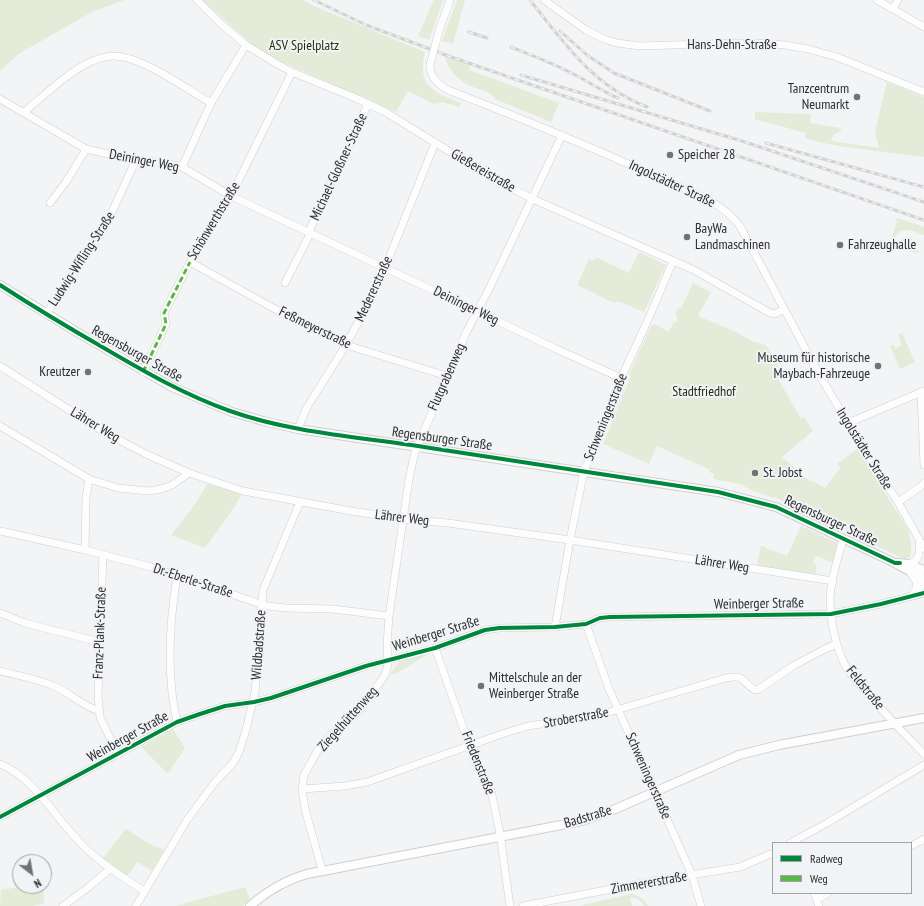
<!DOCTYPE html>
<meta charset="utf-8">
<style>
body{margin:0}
#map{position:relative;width:924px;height:906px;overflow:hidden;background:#f3f4f5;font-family:"PT Sans Narrow",sans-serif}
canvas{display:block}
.legend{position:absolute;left:772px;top:842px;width:140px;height:52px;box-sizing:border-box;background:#f2f3f6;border:1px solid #a2a3a5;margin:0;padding:5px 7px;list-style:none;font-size:12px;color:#2b2c2c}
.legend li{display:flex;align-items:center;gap:8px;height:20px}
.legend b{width:20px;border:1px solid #a2a3a5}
.north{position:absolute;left:12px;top:854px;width:40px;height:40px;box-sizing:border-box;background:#f2f3f6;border:1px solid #a2a3a5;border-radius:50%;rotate:149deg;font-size:11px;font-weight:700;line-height:16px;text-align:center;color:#2b2c2c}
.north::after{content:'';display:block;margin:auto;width:14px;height:18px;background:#717272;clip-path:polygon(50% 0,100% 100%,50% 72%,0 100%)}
</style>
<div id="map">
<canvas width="924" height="906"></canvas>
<ul class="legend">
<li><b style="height:5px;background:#00873e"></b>Radweg</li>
<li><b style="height:5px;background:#58b947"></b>Weg</li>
</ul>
<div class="north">N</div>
</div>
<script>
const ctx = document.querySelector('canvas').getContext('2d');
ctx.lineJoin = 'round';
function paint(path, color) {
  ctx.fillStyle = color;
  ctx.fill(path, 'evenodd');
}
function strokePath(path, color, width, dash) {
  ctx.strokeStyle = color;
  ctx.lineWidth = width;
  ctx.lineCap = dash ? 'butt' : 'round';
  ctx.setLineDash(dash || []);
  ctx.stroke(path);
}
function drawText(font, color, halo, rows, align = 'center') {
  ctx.font = font + ' "PT Sans Narrow",sans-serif';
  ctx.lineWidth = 4;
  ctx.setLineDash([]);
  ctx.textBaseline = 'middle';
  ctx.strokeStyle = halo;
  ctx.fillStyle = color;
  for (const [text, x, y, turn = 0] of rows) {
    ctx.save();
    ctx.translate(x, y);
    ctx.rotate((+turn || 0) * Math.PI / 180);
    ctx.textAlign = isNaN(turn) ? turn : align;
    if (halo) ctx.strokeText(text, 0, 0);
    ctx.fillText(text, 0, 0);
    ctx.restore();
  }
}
const green = new Path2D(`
 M0,0H124L92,12L20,53L0,71Z
 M202,0H303L316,7L425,52C417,86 432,91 460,103V107L442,102L434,104L408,91L396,112L277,60L254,46Z
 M434,0H443L429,40L418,36Z
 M457,0H465L453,44L442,41Z
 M445,57L470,65L469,70L559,103L551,122L495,99C490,91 481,90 473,87C460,82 448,71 445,57Z
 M887,82L924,97V157L845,147L819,142L805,138L806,133L755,119V112L811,114L810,123L841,128L840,132L834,134L831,141L879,148L875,132Z
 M898,218L924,227V235C908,229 899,224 892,244H890L897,221L895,220Z
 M904,237L912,239L913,245L918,251L919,253C911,252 901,251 900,242Z
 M639,252L666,265L644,312L618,301L614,303L577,285L589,259L594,261L596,257L629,273Z
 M693,283L711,292L698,316L734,331L752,341L767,346L782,374L777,377L801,419L804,417L813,431L782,457L811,482L813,481L825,488L841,467L837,464L857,449L908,529C910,538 913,548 910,557L905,559L901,558L811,514L808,515L805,514L811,506L805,502L799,510L775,497L774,498L751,490L740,484L713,479L714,474L709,472L710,470L657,446L649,464L603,444L631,376L629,375L650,328L654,324L669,332L674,321L677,322L678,319L676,318L677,315L675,314L679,307L681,308Z
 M902,333L915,362L900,369L890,346L894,345L896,348L902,345L898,335Z
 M207,484L242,493L235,506L205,548L171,535L196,503Z
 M801,526L837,543L834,563L816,556L813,561L817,567L815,576L757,566L761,546L787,556Z
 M430,653L397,673L391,675V673L400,661Z
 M173,729L185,748L168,774L141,747Z
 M126,829L148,843L164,850L152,871L137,862L127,877L102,859Z
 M26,886H43L44,904L32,906H0L1,890Z
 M245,887L250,899L243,906H175Z
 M630,894C638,894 644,899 648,906H644C641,901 636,897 630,898L632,906H579Z`);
const minor = new Path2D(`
 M197,0L220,23L246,45L277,64L292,72L358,99L387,113L497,181L535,200L694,270L770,313L775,314L784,309
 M544,0L586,30L604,39L617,43L640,46L739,43H757L785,45L808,49L837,57L924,92
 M877,0L924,27
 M893,9L898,0
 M439,31L450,0
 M430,65C430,77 438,84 448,90C518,117 587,145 655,176C685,190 720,199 740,226L816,369L862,447L898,502L924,548
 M0,99L86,149L136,160L166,163L182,167L231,196L475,310L554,348L621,378
 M24,112C45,95 68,72 92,61C98,59 106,56 113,56C142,56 185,88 211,103
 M182,167L211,103L246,45
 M50,203L66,182L86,149
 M309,231L368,104
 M190,262L295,320L346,345L447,376
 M285,283L311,232
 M46,314L105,227L136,160
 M0,366L104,432L148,455L189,473L243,491L351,511L403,519L448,523L570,540L833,581
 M143,372L166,324L164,313L171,299L190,262L231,196L292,72
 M921,392L924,465
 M848,423L924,391
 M0,426L89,479L118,488L149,491L161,489L172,485L189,473
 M298,429L306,409L346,345L372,297L385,268L435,143
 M898,502L920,487L924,483
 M0,531L85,550L151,567L267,606L286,608L333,609L389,616
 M843,539C838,558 831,578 830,598C830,619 835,644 844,663C851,677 863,689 874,701C890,719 907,737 924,754
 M85,550L86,498L89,479
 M103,555L98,696L100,717L118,755
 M908,564C920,561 920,552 919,541
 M910,572L917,583L915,592
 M177,576C169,625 166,674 177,722
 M914,592L924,584
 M0,613L25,623L99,642
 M586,624L609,689L692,875L701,906
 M555,627L570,540L584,471L619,392L623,374L648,320L673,261
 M435,648L476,764L491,790L500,834L510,906
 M0,671C19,676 39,679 56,687C71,694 83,706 99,711
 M0,764C34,778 52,813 76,838C95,860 120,875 144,891
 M302,789L345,786L367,782L502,734L528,726L599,715L726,678C746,674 741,682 755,690L759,689L793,666L825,649L837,644
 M0,817L177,722L200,714L225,706L254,702L271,698L366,666L435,648L485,630L499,628L555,627L586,624L600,618L610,617L831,614L881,604L924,593
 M790,843L827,823L924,765
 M911,846L924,839
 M322,870L305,809L302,789L304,775L318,750L328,738L359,711L385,675L388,665L387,645L389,616L409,479L415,452L466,333L490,287L562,135
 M814,893L819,906
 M817,900L828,893
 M63,906L90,886L110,869
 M136,906L187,820L215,782L233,763L239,752L246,730L255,692L263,590L300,502
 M523,906L653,881L740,867L773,853`);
const major = new Path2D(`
 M0,285L80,334L172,387L232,412L263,421L298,429L718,492L776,507L895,563L924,579
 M898,563L908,564L924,570
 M250,906C267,891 286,880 307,874L582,821L613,810L739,755L779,745L924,718`);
const rail = new Path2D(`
 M314,0L366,25L451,57L924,220
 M530,0C564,43 593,86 647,107
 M560,31L587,55L614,73L710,111
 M469,32L487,38
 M511,47C534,56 558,65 579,77C592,84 604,92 618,98
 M521,75L742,141L924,202
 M766,143L924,187`);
const minorBridge = new Path2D(`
 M430,65L439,31`);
const quiet = new Path2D(`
 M143,372L166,324L164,313L190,262`);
const cycleway = new Path2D(`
 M0,285C34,307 69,328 104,348C145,372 185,395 230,411C292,433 360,437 424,447C522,462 620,477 718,492L776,507L895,563H900
 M0,817L177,722L200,714L225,706L254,702L271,698L366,666L435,648L485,630L499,628L555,627L586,624L600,618L610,617L831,614L881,604L924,593`);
const markers = [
 [857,97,4,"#717272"],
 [670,155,4,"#717272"],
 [687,237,4,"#717272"],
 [840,245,4,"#717272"],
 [878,366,4,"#717272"],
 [88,372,4,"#717272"],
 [755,473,4,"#717272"],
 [481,686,4,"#717272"]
];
const streetNames = [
 ["Hans-Dehn-Straße",732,45],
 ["Deininger Weg",144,161,11],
 ["Michael-Gloßner-Straße",339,167,-65],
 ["Gießereistraße",483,171,30],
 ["Ingolstädter Straße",672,184,25],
 ["Schönwerthstraße",214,221,-59],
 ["Ludwig-Wifling-Straße",82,259,-57],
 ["Medererstraße",374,289,-65],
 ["Deininger Weg",466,306,26],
 ["Feßmeyerstraße",315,328,26],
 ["Regensburger Straße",137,354,29],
 ["Flutgrabenweg",447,377,-66],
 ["Schweningerstraße",606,417,-68],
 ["Lährer Weg",95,425,31],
 ["Regensburger Straße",442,439,8],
 ["Ingolstädter Straße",864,449,58],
 ["Lährer Weg",402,518,7],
 ["Regensburger Straße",831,521,25],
 ["Lährer Weg",722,564,9],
 ["Dr.-Eberle-Straße",193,581,18],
 ["Weinberger Straße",759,604,-1],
 ["Franz-Plank-Straße",100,633,-88],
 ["Weinberger Straße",436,634,-17],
 ["Wildbadstraße",259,645,-86],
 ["Feldstraße",865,688,51],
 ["Stroberstraße",576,718,-10],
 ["Ziegelhüttenweg",348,719,-48],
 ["Weinberger Straße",128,737,-29],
 ["Friedenstraße",478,763,68],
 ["Schweningerstraße",648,776,66],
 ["Badstraße",588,817,-17],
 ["Zimmererstraße",649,883,-10]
];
const parkNames = [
 ["ASV Spielplatz",304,46],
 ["Stadtfriedhof",704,392]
];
const poiNames = [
 ["Tanzcentrum",849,89,"right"],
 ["Neumarkt",849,105,"right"],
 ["Speicher 28",678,155],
 ["BayWa",695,229],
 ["Landmaschinen",695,245],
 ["Fahrzeughalle",848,245],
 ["Museum für historische",870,358,"right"],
 ["Maybach-Fahrzeuge",870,374,"right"],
 ["Kreutzer",80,372,"right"],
 ["St. Jobst",763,473],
 ["Mittelschule an der",489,678],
 ["Weinberger Straße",489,694]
];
paint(green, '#e4ebd8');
strokePath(minor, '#cecfd0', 8);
strokePath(major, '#cecfd0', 10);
strokePath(minor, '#fdfdfe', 7);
strokePath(major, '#fdfdfe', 8);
strokePath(rail, '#d1d1d1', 3);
strokePath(rail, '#f2f3f6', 1.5, [4.5]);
strokePath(minorBridge, '#cecfd0', 8, []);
strokePath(minorBridge, '#fdfdfe', 7);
strokePath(quiet, '#58b947', 3, [6, 3]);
strokePath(cycleway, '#00873e', 4);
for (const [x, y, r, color] of markers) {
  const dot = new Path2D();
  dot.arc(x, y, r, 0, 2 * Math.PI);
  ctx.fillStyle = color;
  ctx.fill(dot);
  strokePath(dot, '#f2f3f6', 1.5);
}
drawText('14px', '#2b2c2c', '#f2f3f6', streetNames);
drawText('14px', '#262f0c', '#f2f3f6', parkNames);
drawText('14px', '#2b2c2c', '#f2f3f6', poiNames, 'left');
</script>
